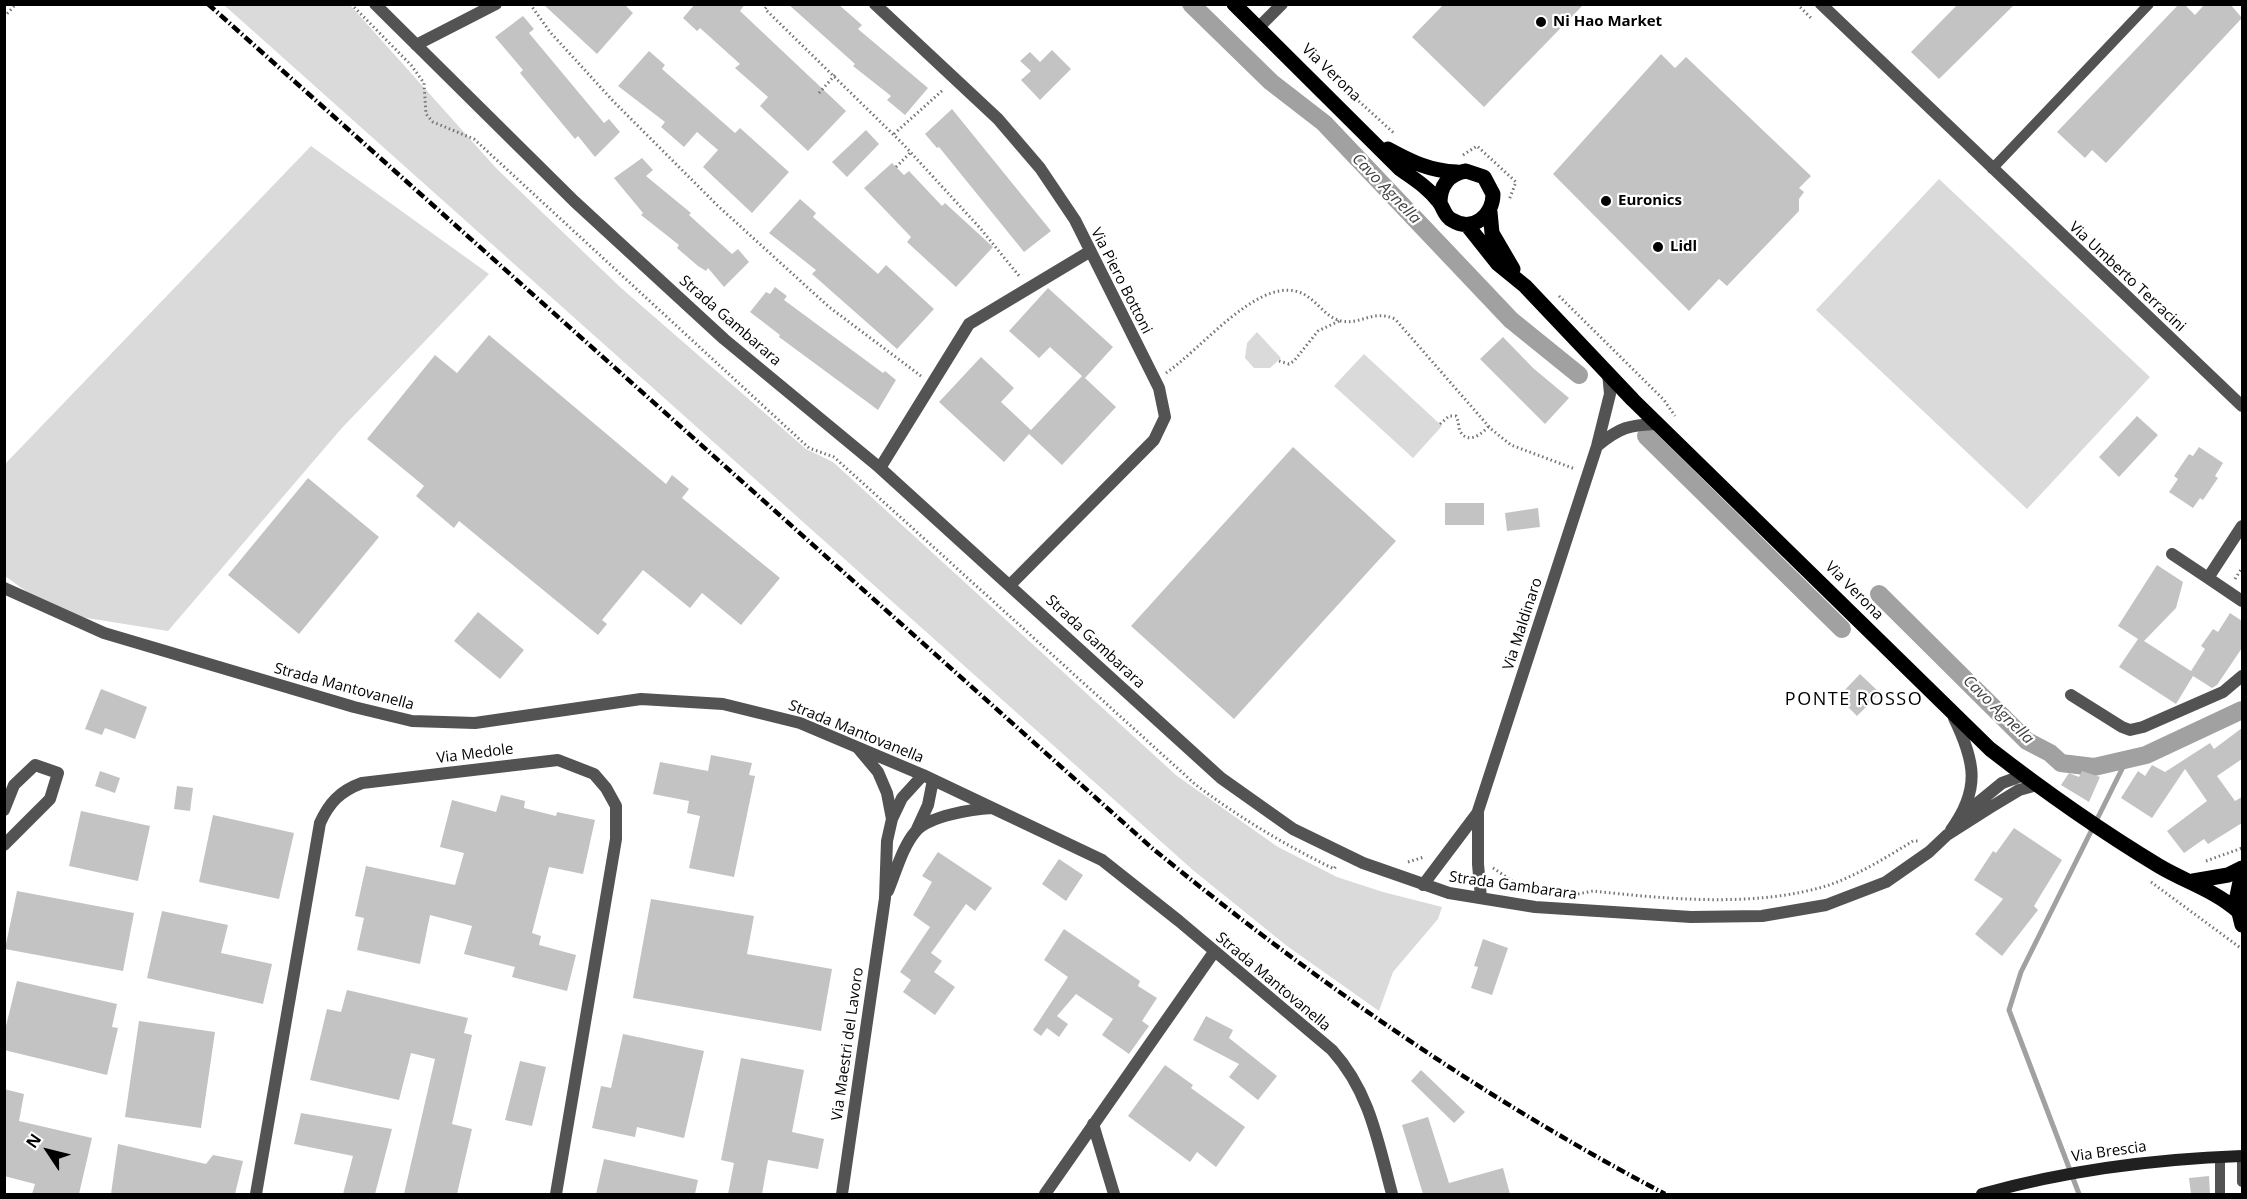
<!DOCTYPE html>
<style>
body{margin:0}
#map{position:relative;width:2247px;height:1199px;overflow:hidden;background:#fff;font-family:"Open Sans",sans-serif}
canvas{display:block}
.frame{position:absolute;inset:0;border:6px solid #000;pointer-events:none}
.north{position:absolute;left:18px;top:1121px;width:60px;height:60px;-webkit-text-stroke:4px #fff;paint-order:stroke;rotate:305deg;font-size:16px;font-weight:700;line-height:24px;text-align:center;color:#000}
.north::after{content:'';display:block;margin:auto;width:21px;height:27px;background:#000;clip-path:polygon(50% 0,100% 100%,50% 72%,0 100%)}
</style>
<div id="map">
<canvas width="2247" height="1199"></canvas>
<div class="frame"></div>
<div class="north">N</div>
</div>
<script>
const ctx = document.querySelector('canvas').getContext('2d');
ctx.lineJoin = 'round';
function paint(path, color) {
  ctx.fillStyle = color;
  ctx.fill(path, 'evenodd');
}
function strokePath(path, color, width, dash) {
  ctx.strokeStyle = color;
  ctx.lineWidth = width;
  ctx.lineCap = dash ? 'butt' : 'round';
  ctx.setLineDash(dash || []);
  ctx.stroke(path);
}
function drawText(font, color, halo, rows, align = 'center') {
  ctx.font = font + ' "Open Sans",sans-serif';
  ctx.lineWidth = 4.5;
  ctx.setLineDash([]);
  ctx.textBaseline = 'middle';
  ctx.strokeStyle = halo;
  ctx.fillStyle = color;
  for (const [text, x, y, turn = 0] of rows) {
    ctx.save();
    ctx.translate(x, y);
    ctx.rotate((+turn || 0) * Math.PI / 180);
    ctx.textAlign = isNaN(turn) ? turn : align;
    if (halo) ctx.strokeText(text, 0, 0);
    ctx.fillText(text, 0, 0);
    ctx.restore();
  }
}
const green = new Path2D(`
 M224,5H350L496,168L620,287L806,449L833,462L1177,776L1278,847L1337,877L1383,892L1442,907L1438,919L1393,972L1379,1011L1287,946L1194,871Z
 M311,146L489,274L341,429L168,631L56,613L5,576V464Z
 M1939,179L2150,377L2027,509L1816,310Z
 M1257,332L1281,358L1270,368H1254L1245,358L1247,343Z
 M1364,354L1442,426L1413,458L1334,386Z`);
const stream = new Path2D(`
 M2079,1194L2009,1010L2021,972L2127,759`);
const canal = new Path2D(`
 M1191,4L1271,82L1324,123L1511,320L1579,375
 M1646,436L1842,629
 M1879,594L2027,741L2050,753L2061,763L2094,767L2146,755L2242,710`);
const building = new Path2D(`
 M543,4H624L633,13L597,54Z
 M695,4H745L740,11L846,111L808,151L760,106L768,97L735,68L740,64L700,28L697,31L683,18Z
 M788,4H838L862,25L858,29L928,88L905,115L887,100L891,96L853,66L855,64Z
 M1444,4H1584L1484,107L1412,37Z
 M1958,4H2015L1939,79L1911,52Z
 M2179,4H2184L2195,15L2205,4H2230L2242,18L2106,163L2092,150L2085,158L2057,132Z
 M523,16L534,29L529,33L604,123L609,119L620,132L595,157L578,136L575,139L520,73L523,70L495,37Z
 M1052,50L1071,69L1040,100L1021,80L1031,71L1020,61L1030,52L1040,62Z
 M649,51L665,65L662,69L735,133L740,128L789,172L752,213L703,167L718,150L697,132L684,147L661,127L665,122L618,86Z
 M1661,54L1675,68L1686,57L1811,176L1799,188L1804,192L1799,199V211L1727,286L1719,279L1689,311L1553,174Z
 M952,109L1051,231L1024,252L939,147L937,148L925,134Z
 M866,130L879,144L847,177L832,162Z
 M642,158L653,170L646,176L691,213L689,215L732,254L738,249L749,262L724,287L708,268L706,271L698,266L677,248L679,245L641,215L643,213L614,178Z
 M892,163L904,175L909,171L942,206L945,203L993,247L956,287L907,242L911,237L864,188Z
 M800,199L816,213L813,217L878,274L886,265L934,309L897,349L812,274L816,270L769,233Z
 M775,287L787,296L784,300L883,373L885,371L896,380L878,410L779,337L780,335L750,312L766,292L770,294Z
 M1048,288L1113,347L1085,378L1116,407L1062,465L1029,434L1004,462L939,402L981,357L1014,388L1001,402L1031,430L1082,376L1050,347L1039,358L1009,331Z
 M489,335L666,484L672,475L689,489L682,498L780,578L741,625L702,593L690,608L643,570L602,620L607,624L598,635L459,521L454,528L416,496L424,486L367,439L435,355L457,373Z
 M1503,337L1533,368L1569,398L1545,424L1480,359Z
 M2137,416L2158,435L2119,477L2099,457Z
 M1293,447L1396,541L1234,719L1131,626Z
 M2199,447L2223,463L2215,476L2218,478L2203,500L2200,498L2193,508L2169,492L2178,479L2174,476L2189,454L2193,456Z
 M308,478L379,537L299,634L228,575Z
 M1445,503H1484V525H1445Z
 M1538,508L1540,527L1507,531L1505,513Z
 M2157,565L2183,582L2176,608L2144,641L2191,671L2205,649L2201,646L2213,629L2218,632L2230,613L2242,621V648L2217,685L2212,688L2193,676L2176,704L2119,667L2138,639L2118,626Z
 M478,612L524,650L500,679L454,641Z
 M1860,674L1880,693L1857,716L1838,697Z
 M101,689L147,707L135,739L105,728L102,735L85,729Z
 M2242,728V759L2217,776L2235,801L2242,797V823L2208,844L2204,839L2184,853L2167,831L2207,801L2185,769L2152,818L2121,798L2138,771L2145,776L2152,765L2165,772L2210,743L2214,749Z
 M711,755L752,763L749,775L755,776L734,877L689,868L700,816L687,813L689,801L653,794L660,762L708,771Z
 M100,771L120,778L115,793L95,786Z
 M2082,771L2100,777L2089,802L2061,785L2069,773L2079,777Z
 M177,786L193,788L190,811L174,809Z
 M501,795L525,801L524,808L556,816L557,812L595,820L583,874L549,867L532,933L541,936L539,945L576,955L567,991L512,977L515,967L464,954L472,926L430,915L420,964L357,950L364,918L355,916L366,866L455,885L464,853L440,847L452,800L496,812Z
 M81,811L150,826L138,881L69,866Z
 M213,815L294,833L279,899L199,882Z
 M2014,828L2062,860L2034,906L2038,910L2002,956L1975,934L2003,899L1974,880L1993,851L1996,853Z
 M938,852L992,888L975,911L966,904L931,953L942,961L934,972L955,987L935,1015L903,992L911,980L900,972L930,927L913,915L932,882L922,876Z
 M1059,859L1083,875L1066,901L1042,884Z
 M17,891L134,913L123,971L5,949Z
 M651,899L754,916L747,954L832,969L821,1031L633,998Z
 M162,911L228,925L221,953L272,964L263,1004L147,978Z
 M1064,929L1140,981L1138,986L1157,998L1142,1021L1149,1026L1129,1054L1102,1035L1113,1019L1076,994L1057,1016L1068,1024L1059,1037L1047,1028L1041,1036L1033,1030L1068,977L1044,960Z
 M1483,939L1508,948L1492,995L1471,988L1478,967L1474,966Z
 M17,981L117,1004L112,1027L118,1028L107,1075L4,1050V1034Z
 M347,990L468,1018L464,1033L472,1035L452,1124L472,1129L457,1194H404L435,1059L411,1053L399,1100L310,1080L327,1009L341,1012Z
 M1206,1016L1233,1030L1229,1038L1277,1076L1258,1100L1229,1077L1239,1064L1193,1040Z
 M139,1021L215,1032L201,1128L125,1117Z
 M623,1034L704,1051L684,1138L637,1127L635,1137L592,1128L601,1086L611,1088Z
 M741,1058L804,1070L792,1132L824,1139L818,1169L768,1160L762,1194H728L734,1163L721,1160Z
 M520,1061L546,1067L532,1126L505,1120Z
 M1165,1065L1193,1085L1191,1088L1245,1127L1216,1167L1197,1152L1190,1162L1128,1116Z
 M1421,1070L1465,1112L1454,1123L1411,1081Z
 M4,1089L24,1094L19,1121L92,1138L79,1194H32L35,1184L4,1176Z
 M301,1113L392,1129L375,1194H343L353,1156L294,1144Z
 M1428,1117L1449,1183L1503,1168L1510,1194H1423L1402,1125Z
 M118,1144L206,1164L213,1155L243,1161L235,1194H111Z
 M604,1159L698,1180L695,1194H596Z
 M2209,1176L2210,1194H2191L2189,1178Z`);
const path = new Path2D(`
 M351,4L411,65L424,83L426,114L433,122L474,139L809,448L834,457L1196,785C1240,818 1285,845 1334,869L1336,866
 M530,4L550,32L614,102L718,206L829,307L921,376
 M769,4L765,9L903,144L980,228L1020,277
 M1797,4L1811,18
 M4,17L16,4
 M1342,86L1395,134
 M819,93L835,75
 M894,134L944,89
 M1463,155L1477,146L1516,182L1509,200
 M896,167L911,152
 M1559,296L1664,400L1675,416
 M1279,361L1289,364L1294,361L1318,331L1339,321
 M1166,373C1200,350 1254,282 1295,291C1315,295 1323,317 1341,321C1362,325 1372,309 1395,319L1491,429L1511,445L1575,469
 M1440,424L1449,416H1456C1459,421 1458,427 1460,431C1468,445 1482,434 1489,426
 M2235,579L2242,568
 M2206,861L2242,848
 M1408,862L1424,857
 M1493,868L1524,889
 M2151,882L2242,949
 M1578,894L1593,891C1666,899 1758,908 1829,885C1858,875 1887,857 1913,841H1918`);
const lane = new Path2D(`
 M1992,169L2149,4
 M2242,1156V1182
 M2220,1157V1194`);
const street = new Path2D(`
 M375,4L574,201L724,339L880,468L1221,778L1293,829L1363,863L1449,893L1535,907L1691,917L1762,916L1826,905L1886,882L1929,852L1947,835L1991,807L2019,790L2037,785
 M875,4L998,119L1040,168L1075,220L1159,388L1165,417L1154,440L1011,584
 M1821,4L2242,406
 M1258,28L1282,4
 M416,45L496,4
 M1597,446C1620,427 1629,425 1658,424
 M880,468L969,324L1089,252
 M2172,554L2208,578L2242,526
 M2208,578L2242,601
 M4,588L104,633L354,707L412,721L475,723L641,699L723,704L800,723L923,775L1102,860L1179,921L1332,1050C1370,1092 1378,1142 1392,1194
 M2071,695L2122,727L2130,730L2143,727L2223,692L2242,676
 M4,810L14,785L35,765L58,773L50,799L4,845
 M1963,815L2002,783L2024,775
 M892,819L902,798L923,775
 M917,829L928,805L933,780
 M1951,830C1981,789 1975,761 1954,718
 M1423,885L1478,812
 M888,891C896,872 902,847 916,831C929,816 973,809 992,808
 M1481,898L1478,864V811L1597,446L1610,394L1608,373
 M1093,1124L1114,1194
 M256,1194L320,823C329,803 340,791 362,783L558,760L594,774L606,788L616,806V839L556,1194
 M842,1194L885,898L887,841L892,819L887,793L878,772L857,747
 M1045,1194L1214,952`);
const secondary = new Path2D(`
 M1982,1194C2068,1170 2153,1159 2242,1156`);
const primary = new Path2D(`
 M1234,4L1400,169C1414,179 1429,188 1439,202C1444,208 1444,216 1452,220C1473,233 1493,215 1493,194L1484,177L1466,171C1448,174 1440,186 1440,203
 M1388,149C1412,162 1430,171 1457,172
 M1490,212L1492,233L1513,269
 M1467,225L1498,264L1525,286L1633,400L1990,749C2044,791 2101,831 2159,866C2186,882 2214,890 2238,911
 M2242,872L2236,901L2242,925
 M2193,881L2228,875L2242,868`);
const rail = new Path2D(`
 M208,4L1152,848C1313,980 1481,1097 1665,1194`);
const markers = [
 [1541,22,6,"#000"],
 [1606,201,6,"#000"],
 [1658,247,6,"#000"]
];
const poiNames = [
 ["Ni Hao Market",1553,22],
 ["Euronics",1618,201],
 ["Lidl",1670,247]
];
const streetNames = [
 ["Via Verona",1331,73,44],
 ["Via Umberto Terracini",2127,277,43],
 ["Via Piero Bottoni",1121,281,63],
 ["Strada Gambarara",730,321,41],
 ["Via Verona",1854,591,45],
 ["Via Maldinaro",1523,624,-72],
 ["Strada Gambarara",1095,642,43],
 ["Strada Mantovanella",344,687,15],
 ["Strada Mantovanella",856,732,22],
 ["Via Medole",475,754,-7],
 ["Strada Gambarara",1513,886,8],
 ["Strada Mantovanella",1273,982,40],
 ["Via Maestri del Lavoro",848,1044,-82],
 ["Via Brescia",2109,1152,-8]
];
const waterNames = [
 ["Cavo Agnella",1386,189,46],
 ["Cavo Agnella",1998,710,44]
];
const quarterNames = [
 ["PONTE ROSSO",1854,700]
];
paint(green, '#dadada');
strokePath(stream, '#a1a1a1', 5);
strokePath(canal, '#a1a1a1', 18);
paint(building, '#c3c3c3');
strokePath(path, '#757575', 3, [1.5, 3]);
strokePath(lane, '#535353', 10);
strokePath(street, '#535353', 12);
strokePath(secondary, '#202020', 12);
strokePath(primary, '#000', 15);
strokePath(rail, '#000', 4.5, [9, 3, 1.5, 3]);
for (const [x, y, r, color] of markers) {
  const dot = new Path2D();
  dot.arc(x, y, r, 0, 2 * Math.PI);
  ctx.fillStyle = color;
  ctx.fill(dot);
  strokePath(dot, '#fff', 2);
}
drawText('bold 15px', '#000', '#fff', poiNames, 'left');
drawText('15px', '#000', '#fff', streetNames);
drawText('italic 16px', '#424242', '#fff', waterNames);
ctx.letterSpacing = '1.5px';
drawText('18px', '#000', '#fff', quarterNames);
ctx.letterSpacing = '0px';
</script>
